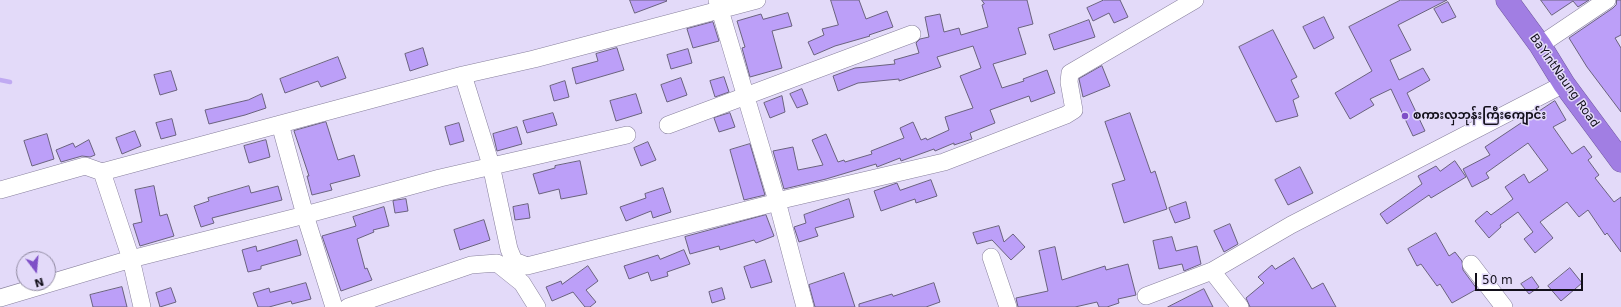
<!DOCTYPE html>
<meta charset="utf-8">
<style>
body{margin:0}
#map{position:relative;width:1621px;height:307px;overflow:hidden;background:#e3daf9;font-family:"DejaVu Sans",sans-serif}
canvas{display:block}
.north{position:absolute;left:16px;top:251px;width:40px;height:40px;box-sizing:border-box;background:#e3daf9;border:1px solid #8f89a0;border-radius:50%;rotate:164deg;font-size:11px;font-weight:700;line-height:16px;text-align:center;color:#120f1a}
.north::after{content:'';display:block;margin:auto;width:14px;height:18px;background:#7e4fc7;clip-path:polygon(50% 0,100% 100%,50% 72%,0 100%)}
.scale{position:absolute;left:1475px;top:273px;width:108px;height:18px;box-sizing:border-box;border:2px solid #120f1a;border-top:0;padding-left:5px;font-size:12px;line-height:14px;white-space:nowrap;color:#120f1a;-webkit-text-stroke:3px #e3daf9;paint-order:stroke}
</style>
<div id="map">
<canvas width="1621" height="307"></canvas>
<div class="north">N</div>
<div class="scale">50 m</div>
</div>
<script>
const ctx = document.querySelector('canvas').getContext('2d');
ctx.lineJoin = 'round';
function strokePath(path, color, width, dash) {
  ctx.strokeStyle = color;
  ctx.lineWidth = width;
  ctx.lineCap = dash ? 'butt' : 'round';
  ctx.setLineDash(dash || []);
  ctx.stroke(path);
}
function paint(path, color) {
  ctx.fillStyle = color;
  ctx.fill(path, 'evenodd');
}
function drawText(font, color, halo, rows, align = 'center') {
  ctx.font = font + ' "DejaVu Sans","Noto Sans Myanmar",sans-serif';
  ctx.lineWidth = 3;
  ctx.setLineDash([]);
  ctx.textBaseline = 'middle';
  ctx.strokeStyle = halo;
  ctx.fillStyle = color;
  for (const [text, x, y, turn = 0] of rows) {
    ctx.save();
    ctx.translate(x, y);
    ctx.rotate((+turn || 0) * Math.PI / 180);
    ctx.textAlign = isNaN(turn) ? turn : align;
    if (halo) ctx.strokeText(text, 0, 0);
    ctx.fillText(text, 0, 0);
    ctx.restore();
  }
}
const stream = new Path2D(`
 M0,80L10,82`);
const building = new Path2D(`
 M630,0H666L667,1L635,13Z
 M831,0H859L866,19L887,11L893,27L869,35L870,36L835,46L814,55L808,42L824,35L822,29L838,25Z
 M982,0H1027L1033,24L1018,28L1026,54L993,64L1002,88L1024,81L1023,79L1047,70L1055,93L1031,102L1029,96L990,110L995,123L970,133L972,139L954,145V143L935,151L934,149L901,161L900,158L877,167L876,164L826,179L784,189L773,151L793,147L798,170L823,165L812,140L826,134L838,162L844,160L845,162L872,154L871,151L904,138L900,128L913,122L921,140L926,138L927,140L949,130L945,117L973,108L960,76L981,68L973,46L937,57L941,67L899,81V79L858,83L838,91L833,76L855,68L895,64L894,60L919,53L916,43L920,39L929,37L925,17L940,14L944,32L959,28L961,35L988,27L982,5L984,4Z
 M1104,0H1120L1128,17L1114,23L1109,13L1093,21L1087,8Z
 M1401,0H1447L1398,25L1411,50L1390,60L1399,80L1423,68L1430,80L1407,93L1425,131L1413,136L1391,89L1370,99L1374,105L1350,119L1335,93L1372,71L1349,27Z
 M1541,0H1589L1578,7L1573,1L1552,15Z
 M1617,0H1621V35L1615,38L1621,48V112L1587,67L1569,38L1613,8L1616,5Z
 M1448,2L1456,17L1442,23L1434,9Z
 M788,13L792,26L772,31L782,68L750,77L742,48L745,47L737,21L761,14L763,19Z
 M1324,17L1334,38L1314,49L1303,27Z
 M1089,20L1095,37L1054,50L1049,35Z
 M713,22L719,41L693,48L687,29Z
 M1273,30L1297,77L1291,80L1299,97L1293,100L1298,116L1276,122L1239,47Z
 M423,48L428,65L410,71L405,54Z
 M617,48L624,70L576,84L572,68L598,61L596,54Z
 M688,49L692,63L671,69L667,55Z
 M338,57L346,78L321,87L318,81L285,93L280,79Z
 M1102,66L1110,86L1083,97L1079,79Z
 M171,71L177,90L160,95L154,75Z
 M724,77L729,92L715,97L710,81Z
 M681,78L687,95L667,102L661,85Z
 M565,81L569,97L554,101L550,86Z
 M802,89L808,104L797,108L790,94Z
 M262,94L266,108L245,115L209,124L205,110L248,100Z
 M636,94L642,113L616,121L610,101Z
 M782,96L785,112L770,118L764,103Z
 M1555,101L1566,120L1553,127L1572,154L1584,146L1592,157L1588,160L1599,175L1595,178L1614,202L1621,197V252L1607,233L1605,235L1588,210L1579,217L1567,202L1540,222L1553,238L1535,253L1524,239L1533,232L1518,212L1500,225L1501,227L1489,238L1475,221L1487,211L1491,215L1513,199L1505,187L1524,174L1529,183L1548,170L1528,143L1486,173L1489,178L1472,187L1463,169L1490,155L1485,147L1533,115Z
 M553,113L557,125L527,133L523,121Z
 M730,113L735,127L719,132L714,118Z
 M1130,113L1151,173L1155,171L1167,209L1124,223L1112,184L1125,180L1105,122Z
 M172,119L176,135L161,139L156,123Z
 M326,122L338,160L354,155L360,176L330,184L332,190L312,195L307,176H309L294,131Z
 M459,123L464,141L450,145L445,127Z
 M517,127L522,144L497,151L493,134Z
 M135,131L141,146L122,154L116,138Z
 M47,134L54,159L32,166L24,141Z
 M89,140L95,155L90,157L82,156L61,162L56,150L73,143L75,147Z
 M266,140L270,157L249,163L244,146Z
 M648,142L656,160L641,166L634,148Z
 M750,144L765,195L744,200L730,150Z
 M580,161L587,194L561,199L559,189L539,194L533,174L555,168V166Z
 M1455,161L1466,177L1431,198L1429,195L1387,224L1380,214L1422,184L1418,176L1436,166L1440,171Z
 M1300,167L1313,193L1288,205L1275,180Z
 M931,180L937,196L916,203L915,199L881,211L874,191L897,183L900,190Z
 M154,186L160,216L167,214L174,236L140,246L133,224L142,222L135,190Z
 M249,186L251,193L278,186L282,200L212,218L214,223L201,227L194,206L209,201L208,198Z
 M663,188L671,212L653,218L651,211L626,221L620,207L646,198L645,194Z
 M406,199L408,211L395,213L393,201Z
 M849,199L854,217L815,228L818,236L799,242L794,227L806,223L804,215Z
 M1186,202L1190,218L1175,223L1169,208Z
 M528,204L530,218L515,220L513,207Z
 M384,207L389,226L373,230L374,232L357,239L365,269L367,268L372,280L341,291L322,236L356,226L353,217Z
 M766,215L774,236L756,243L754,240L720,250L719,246L690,254L685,237Z
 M484,220L490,240L460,250L454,230Z
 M1230,224L1238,244L1224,252L1214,231Z
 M999,226L1004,242L1013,234L1025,247L1011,260L992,240L977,244L973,233Z
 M1436,233L1449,256L1455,252L1462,261L1463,270L1477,289L1452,303L1440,284L1437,286L1421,264L1417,266L1408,249Z
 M1172,237L1176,251L1197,246L1201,264L1184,271L1182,264L1159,269L1153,241Z
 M297,240L301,255L261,266V269L248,272L242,250L256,246L257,251Z
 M1055,247L1062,280L1105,266L1106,270L1128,264L1136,295L1118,299L1119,303L1107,307H1099L1097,302L1075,307H1018L1016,298L1048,291L1039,251Z
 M684,250L690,264L667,272L668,276L651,281L648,272L629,279L624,266L658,255L660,259Z
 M1294,258L1312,289L1323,283L1336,307H1250L1246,298L1264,283L1258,277L1272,265L1275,269Z
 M765,260L772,282L751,288L744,267Z
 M588,266L598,281L586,290L596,302L590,307H585L573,292L552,301L546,287L561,281L562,284Z
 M1570,268L1582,283L1561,301L1548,286Z
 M844,273L855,307H815L809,285Z
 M1532,277L1539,287L1529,294L1521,284Z
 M306,283L311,299L292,304L291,301L269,307H258L253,293L269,288L270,292Z
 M934,283L940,302L926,307H859V304L892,294L893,296Z
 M122,287L127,307H93L90,295Z
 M171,288L176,302L160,307L156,293Z
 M722,288L725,299L712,303L709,292Z
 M1204,289L1213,307H1168Z`);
const street = new Path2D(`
 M717,0L777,201L805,307
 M1540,45L1607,0
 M463,75L491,165L509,249L514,261L527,266L770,204L777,201L944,162L1066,115L1074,110L1069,82L1070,73L1195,0
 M280,124L305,215L334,307
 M668,125L912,34
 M102,172L463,75L534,59L757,0
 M0,190L85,166L102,172L131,259L142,307
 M991,257L1008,307
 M1471,264L1504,307
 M1212,271L1240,307
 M1146,296L1212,271L1291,225L1564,84
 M0,298L131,259L305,215L440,178L627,135
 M348,307L471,265L497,263L522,283L537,307`);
const highway = new Path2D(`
 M1507,0L1540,45L1564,84L1621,161`);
const markers = [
 [1405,116,4,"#7e4fc7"]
];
const streetNames = [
 ["BaYintNaung Road",1564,81,55]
];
const poiNames = [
 ["စကားလှဘုန်းကြီးကျောင်း",1413,116]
];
strokePath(stream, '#c0aaf2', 4.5);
paint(building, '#bc9ff8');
strokePath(building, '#6a627e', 1);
strokePath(street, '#88809d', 18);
strokePath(highway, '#6f579d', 23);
strokePath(street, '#fff', 17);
strokePath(highway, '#a17ee3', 22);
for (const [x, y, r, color] of markers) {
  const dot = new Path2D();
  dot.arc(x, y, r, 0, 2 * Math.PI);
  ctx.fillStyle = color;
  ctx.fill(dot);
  strokePath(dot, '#e3daf9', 1.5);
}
drawText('12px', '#120f1a', '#e3daf9', streetNames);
drawText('bold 12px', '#120f1a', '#e3daf9', poiNames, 'left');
</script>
